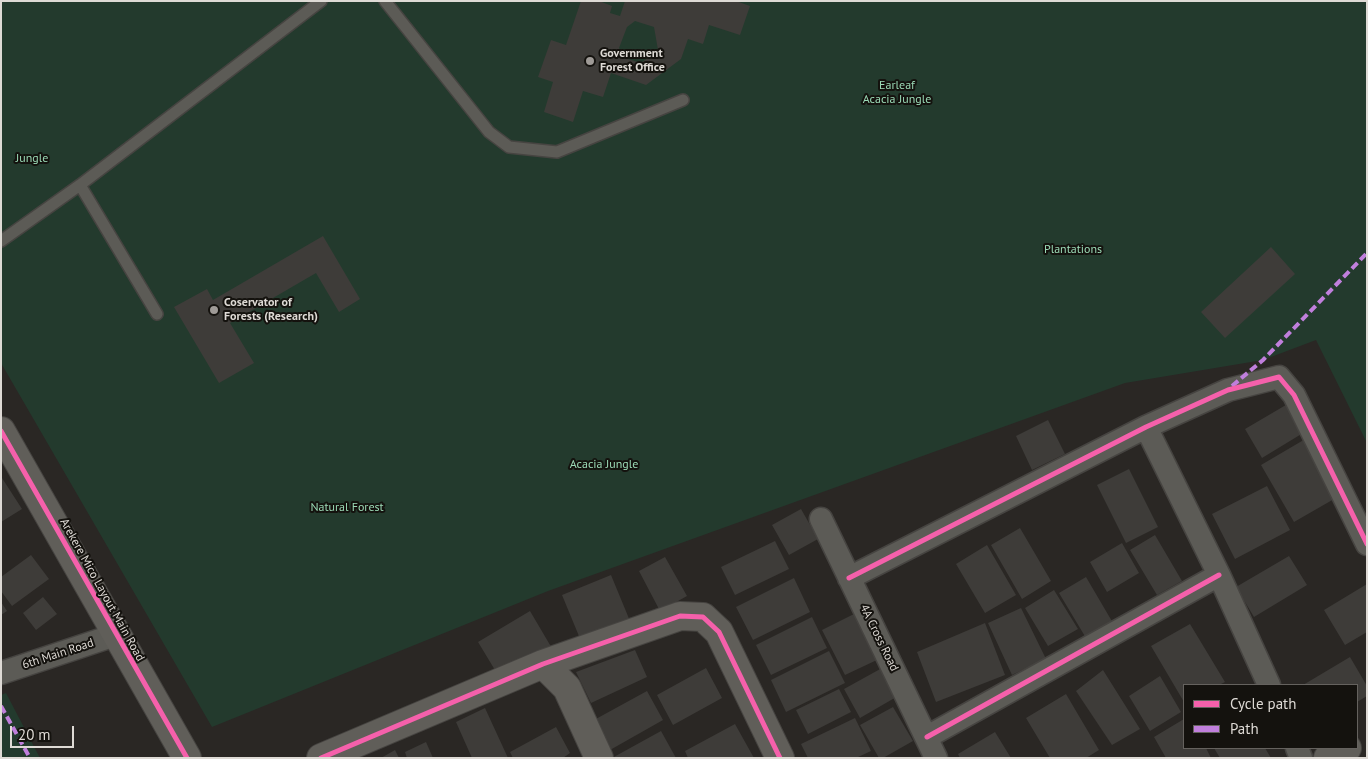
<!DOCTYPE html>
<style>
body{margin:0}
#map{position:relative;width:1368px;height:759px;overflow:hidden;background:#2a2724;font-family:"PT Sans",sans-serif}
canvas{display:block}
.frame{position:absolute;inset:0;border:2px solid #dedad5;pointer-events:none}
.legend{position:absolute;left:1183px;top:684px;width:175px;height:65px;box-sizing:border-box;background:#14120e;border:1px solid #65625e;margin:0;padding:6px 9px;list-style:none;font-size:15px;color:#dedad5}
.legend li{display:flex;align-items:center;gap:10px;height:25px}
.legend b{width:25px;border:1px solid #65625e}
.scale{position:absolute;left:10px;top:726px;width:64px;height:22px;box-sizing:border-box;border:2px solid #dedad5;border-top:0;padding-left:6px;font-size:15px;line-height:18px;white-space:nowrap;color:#dedad5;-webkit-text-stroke:4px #14120e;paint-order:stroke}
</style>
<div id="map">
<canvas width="1368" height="759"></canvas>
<div class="frame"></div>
<ul class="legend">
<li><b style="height:6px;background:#f560ab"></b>Cycle path</li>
<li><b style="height:6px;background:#c07fdc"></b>Path</li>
</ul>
<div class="scale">20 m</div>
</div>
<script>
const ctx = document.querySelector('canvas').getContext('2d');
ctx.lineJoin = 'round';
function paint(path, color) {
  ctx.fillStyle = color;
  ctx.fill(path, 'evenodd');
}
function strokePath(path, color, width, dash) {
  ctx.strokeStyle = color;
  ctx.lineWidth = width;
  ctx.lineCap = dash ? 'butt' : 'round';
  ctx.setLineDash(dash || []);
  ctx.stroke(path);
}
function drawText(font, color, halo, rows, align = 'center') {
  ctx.font = font + ' "PT Sans",sans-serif';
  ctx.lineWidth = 4;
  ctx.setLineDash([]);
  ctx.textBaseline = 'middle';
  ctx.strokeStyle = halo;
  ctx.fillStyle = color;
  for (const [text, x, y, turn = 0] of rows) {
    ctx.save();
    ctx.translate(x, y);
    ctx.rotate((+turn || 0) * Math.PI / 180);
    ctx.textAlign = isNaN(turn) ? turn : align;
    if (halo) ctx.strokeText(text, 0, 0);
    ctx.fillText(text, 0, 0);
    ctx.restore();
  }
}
const green = new Path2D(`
 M1,1H1367V443L1316,340L1263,360L1125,383L548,591L212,727L1,363Z
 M6,693L40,758H1V695Z`);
const building = new Path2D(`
 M581,1H599L612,6L610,13L620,16L625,1H736L750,6L740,35L709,25L703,44L688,39L681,59L646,85L611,73L603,97L583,91L573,122L544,112L553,82L538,77L551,40L566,45ZM635,21L654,27L658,50L641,63L625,58L619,48L627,27Z
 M323,236L360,299L339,312L316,273L230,323L254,363L219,383L174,307L207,289L213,300Z
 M1271,247L1295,274L1225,338L1201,312Z
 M1291,402L1308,430L1262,458L1245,429Z
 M1048,420L1065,454L1032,470L1016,436Z
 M1307,438L1341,495L1294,522L1261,465Z
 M1129,469L1158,527L1126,543L1097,485Z
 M2,478L22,509L1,522V479Z
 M1267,486L1290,530L1235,559L1212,514Z
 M801,509L818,539L789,555L772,525Z
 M1020,528L1051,581L1022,599L991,545Z
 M1155,535L1182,581L1157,595L1130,550Z
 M775,541L789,569L735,595L721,567Z
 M1122,543L1139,573L1107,592L1090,562Z
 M987,545L1016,595L985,613L956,564Z
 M31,555L49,579L12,606L1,591V577Z
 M1289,556L1307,585L1254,617L1236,587Z
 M665,557L687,596L660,611L639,571Z
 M611,575L630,621L581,641L562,595Z
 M1086,577L1113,623L1086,638L1059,593Z
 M794,578L810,612L753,640L736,607Z
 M1367,584V632L1345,645L1324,610Z
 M1054,590L1078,629L1048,646L1025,608Z
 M43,597L57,614L36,630L23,613Z
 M1,602L7,611L1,615Z
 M1021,608L1046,659L1012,675L988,623Z
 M530,611L553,650L501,680L478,642Z
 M856,613L879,659L845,675L822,630Z
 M812,617L827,648L771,675L756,645Z
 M985,623L1005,675L936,702L917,652Z
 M1190,624L1225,682L1219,685H1184V702L1151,646Z
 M635,650L647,677L591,703L576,672Z
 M829,651L845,683L786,712L771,680Z
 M1350,657L1367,686V696L1357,702V685H1303Z
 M706,668L722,698L673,725L657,695Z
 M882,668L898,696L860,718L844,689Z
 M1103,670L1140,729L1112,745L1076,691Z
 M1160,676L1181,712L1150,731L1129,696Z
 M839,689L851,712L808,734L796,710Z
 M647,691L663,720L610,750L594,720Z
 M1066,694L1099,750L1086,758H1050L1026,718Z
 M893,707L913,741L883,758H879L860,725Z
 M485,708L508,758H472L456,722Z
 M855,718L871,751L856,758H808L801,744Z
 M1184,719V748H1206L1211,758H1166L1154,737Z
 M735,724L754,758H688L685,751Z
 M556,727L570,753L563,758H513L510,752Z
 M661,731L676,758H612Z
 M995,732L1011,758H960L958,754Z
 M426,742L433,758H407L405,752Z
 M1214,748H1265L1271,758H1220Z
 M395,750L399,758H381Z`);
const lane = new Path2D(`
 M385,1L489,132L509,147L557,152L683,100
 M80,185L157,314
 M1,241L80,185L321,1`);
const street = new Path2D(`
 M1146,427L1219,575L1269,685
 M821,519L936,758
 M849,578L1146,427L1228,390L1279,377L1294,395L1367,544
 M1,673L115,635
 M927,737L1219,575
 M1297,748L1301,758`);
const secondary = new Path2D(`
 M1,431L187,758
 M543,664L567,688L599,758
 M321,758L543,664L680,616L703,617L719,632L780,758
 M1328,758L1347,748`);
const quiet = new Path2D(`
 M1232,386L1263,360L1367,253
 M1,706L30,758`);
const cycleway = new Path2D(`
 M1,431L187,758
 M849,578L1146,427L1228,390L1279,377L1294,395L1367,544
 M927,737L1219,575
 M321,758L543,664L680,616L703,617L719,632L780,758`);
const markers = [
 [590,61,5,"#9f9b97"],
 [214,310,5,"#9f9b97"]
];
const poiNames = [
 ["Government",600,54],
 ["Forest Office",600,68],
 ["Coservator of",224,303],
 ["Forests (Research)",224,317]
];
const parkNames = [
 ["Earleaf",897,86],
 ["Acacia Jungle",897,100],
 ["Jungle",32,159],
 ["Plantations",1073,250],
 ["Acacia Jungle",604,465],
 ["Natural Forest",347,508]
];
const streetNames = [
 ["Arekere Mico Layout Main Road",102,590,61],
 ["4A Cross Road",879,638,64],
 ["6th Main Road",58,654,-18]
];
paint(green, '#233a2d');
paint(building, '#3e3c39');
strokePath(lane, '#464441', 14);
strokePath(street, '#464441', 25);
strokePath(secondary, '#464441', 30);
strokePath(lane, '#5c5b56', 11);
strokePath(street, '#5c5b56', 22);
strokePath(secondary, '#605e59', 28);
strokePath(quiet, '#c07fdc', 4, [8, 4]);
strokePath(cycleway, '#f560ab', 5);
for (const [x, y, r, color] of markers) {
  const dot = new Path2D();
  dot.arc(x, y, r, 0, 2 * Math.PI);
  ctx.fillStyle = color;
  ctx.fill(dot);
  strokePath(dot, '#14120e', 2);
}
drawText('bold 12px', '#dedad5', '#14120e', poiNames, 'left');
drawText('12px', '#9bdab6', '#14120e', parkNames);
drawText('12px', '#dedad5', '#14120e', streetNames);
</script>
